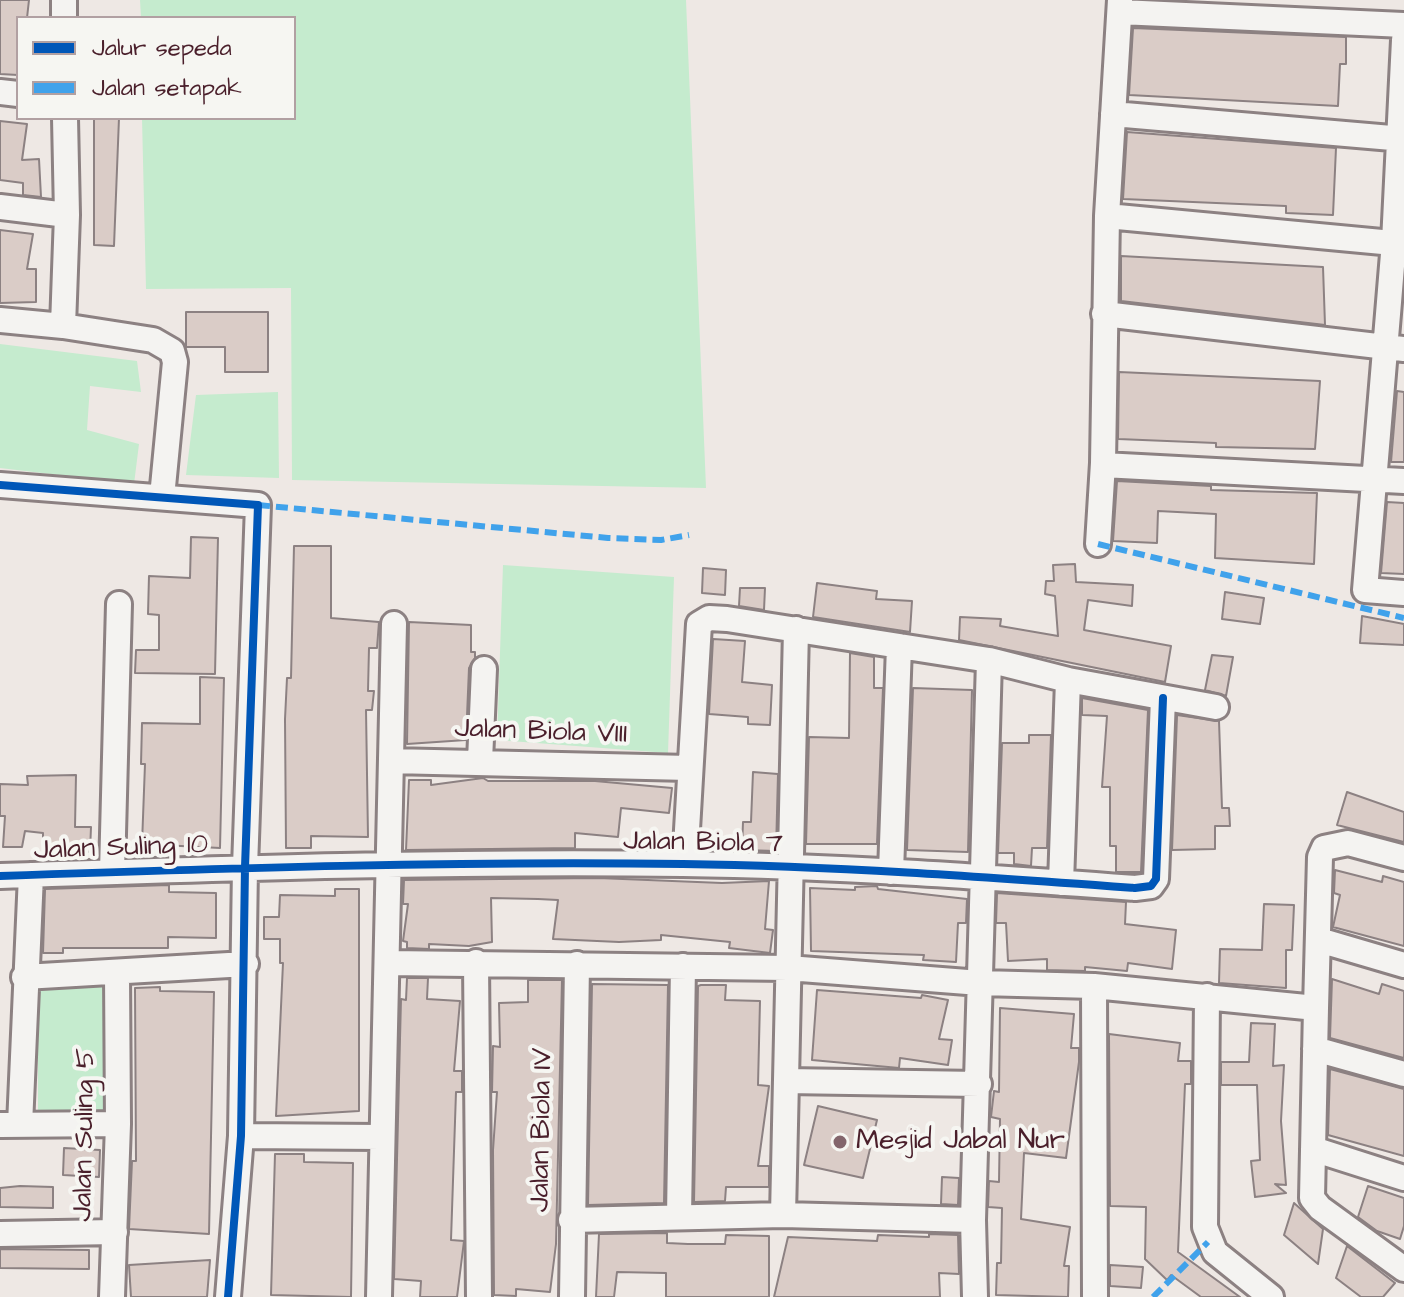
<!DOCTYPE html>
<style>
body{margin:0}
#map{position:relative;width:1404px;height:1297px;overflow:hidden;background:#eee8e4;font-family:"Architects Daughter",sans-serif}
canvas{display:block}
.legend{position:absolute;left:16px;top:16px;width:280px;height:104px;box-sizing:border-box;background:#f6f6f2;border:2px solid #b1a0a2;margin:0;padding:10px 14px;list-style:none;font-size:24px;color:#4a1f2b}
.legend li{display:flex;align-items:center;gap:16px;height:40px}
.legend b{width:40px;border:2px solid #b1a0a2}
</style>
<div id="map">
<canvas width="1404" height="1297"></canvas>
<ul class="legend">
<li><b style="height:10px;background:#0057b8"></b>Jalur sepeda</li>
<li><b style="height:10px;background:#40a2eb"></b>Jalan setapak</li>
</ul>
</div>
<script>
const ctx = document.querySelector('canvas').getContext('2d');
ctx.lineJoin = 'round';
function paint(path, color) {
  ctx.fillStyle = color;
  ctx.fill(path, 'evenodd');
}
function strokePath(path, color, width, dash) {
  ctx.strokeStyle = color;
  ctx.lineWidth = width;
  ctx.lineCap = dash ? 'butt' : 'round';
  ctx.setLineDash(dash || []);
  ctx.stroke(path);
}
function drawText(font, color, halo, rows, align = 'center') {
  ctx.font = font + ' "Architects Daughter",sans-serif';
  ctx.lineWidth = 8;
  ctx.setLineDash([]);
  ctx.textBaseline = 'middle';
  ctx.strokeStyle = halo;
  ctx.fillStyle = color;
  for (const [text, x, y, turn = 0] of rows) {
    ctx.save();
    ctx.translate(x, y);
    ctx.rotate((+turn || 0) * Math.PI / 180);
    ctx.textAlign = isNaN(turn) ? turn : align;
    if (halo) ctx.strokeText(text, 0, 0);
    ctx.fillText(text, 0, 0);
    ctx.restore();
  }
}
const green = new Path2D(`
 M140,0H686L706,488L292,480L291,288L146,289L142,118H294V18H141Z
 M0,344L137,361L141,392L90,386L87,430L139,444L134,484L0,468Z
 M278,392L279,478L186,475L196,395Z
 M503,565L674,577L668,753L497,740Z
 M110,972L113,1117L38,1118V973Z`);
const building = new Path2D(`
 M0,0H29L27,18H18V75L0,74Z
 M1133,28L1346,37V64H1340L1338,106L1129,95Z
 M94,118H119L114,246L94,245Z
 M0,121L27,124L22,160L39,159L41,197L23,195V183L0,180Z
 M1127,132L1336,148L1333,215L1286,213V206L1123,199Z
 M0,230L33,234L27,269H36V302L0,303Z
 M1121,256L1323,267L1325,325L1121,301Z
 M186,312H268V372H225V347H186Z
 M1119,372L1320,381L1315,449L1216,447V443L1118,439Z
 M1397,391L1404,392V462H1391Z
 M1117,481L1211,486V490L1317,493L1314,564L1215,558L1216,514L1158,511L1157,543L1113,541Z
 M1387,502L1404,503V574L1381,573Z
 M191,537L218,538L215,674L135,673L136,650H159V615L148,614L149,576L190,578Z
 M294,546H331V618L379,622L377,648H369L368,691H374L372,710H366L368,837L311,836V848H286L285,719L287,678H291Z
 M1075,564L1076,582L1133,585L1132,606L1088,600L1084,630L1171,646L1165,682L959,640L960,617L1001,619L1000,626L1058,636L1055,596L1045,594L1046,581H1054L1053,565Z
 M703,568L726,570L725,595L702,593Z
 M817,583L877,591L876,599L912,601L910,632L813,617Z
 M740,588H765L764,610L739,606Z
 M1225,592L1264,598L1260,624L1222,619Z
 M1362,616L1404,624V645L1360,643Z
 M409,622L471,625V652H475V658L469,668L466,740L407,744Z
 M713,639L745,641L742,682L772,685L770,725L748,724V717L709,714Z
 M850,653L874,657V688H883L877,844H806L809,737L849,738Z
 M1212,655L1233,657L1226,696L1205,690Z
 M200,677L224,678L220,848L142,844L145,764H141L142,723L200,724Z
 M913,688L972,690L968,852L907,850Z
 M1082,698L1148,710L1141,872H1116V846H1110V787H1102L1107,716L1082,715Z
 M1177,715L1219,721L1222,808H1229L1230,826H1215V849L1172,850Z
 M1029,735H1051L1047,848H1032L1031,866L1014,864V853H998L1002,743H1029Z
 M753,772L778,774L776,851L742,850L743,822H751Z
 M76,775L75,827H91L90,852L43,847V833L25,831L22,847H3L5,816H0V784L28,785L27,776Z
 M483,778L488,781H595L672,788L669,813L621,808L618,837L575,833V848L406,850L409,780H431V785Z
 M1347,792L1404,812V842L1337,825Z
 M1335,870L1382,882L1383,876L1404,882V946L1333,927L1340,895L1334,893Z
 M598,878L722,883L769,881L765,929L773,930L770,953L729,948L730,942L661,935V940L619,942L553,939L558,900L538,899L491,898L492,942L469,946L429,944V949L407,948V942L403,941L408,904H403L404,880Z
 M169,885V892L216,893V938L168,937V948H63V953H43L45,889Z
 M877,886L878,889L967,899L966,923H958L956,962L923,960L924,955L811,951L810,888L855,890V887Z
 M335,889H359V1111L276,1116L283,963H280V939H264V917H279L280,895L335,896Z
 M997,893L1126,902L1125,924L1176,930L1172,969L1128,963L1127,971L1085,967V971L1047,970V959L1008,961L1006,923H996Z
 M1264,904L1294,905L1292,950H1286V988L1219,983L1220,949L1262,950Z
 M407,978H428L427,999L460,1001L454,1071H462V1092H456L451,1240L464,1241L457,1297H420L421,1281L394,1279L401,999L406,1000Z
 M1332,979L1379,994L1382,984L1404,991V1058L1330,1038Z
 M528,980H562L556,1244L550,1292L516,1289V1296L494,1295L493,1150L497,1092H492L493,1046L500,1047L499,1003L528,1002Z
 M592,984L668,985L664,1203L588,1205Z
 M701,985H726L725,1000L760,1001L758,1085L769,1086L758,1166H769V1187H726L725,1201L694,1202L698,986Z
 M160,987V991L214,992L209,1234L129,1229L132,1161H136L135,988Z
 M817,990L921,998L922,995L948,1000L939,1039L952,1040L948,1065L900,1058L899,1068L812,1060Z
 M1000,1008L1074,1014L1071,1048H1079V1062L1066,1158L1024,1153L1021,1219L1070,1227L1064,1266H1069L1068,1297L996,1295L997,1263H1001L1002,1208L988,1207L989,1181L999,1182L1000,1119L991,1117L994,1091L999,1092Z
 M1251,1023L1275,1024L1273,1066L1284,1065L1281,1121L1286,1185L1275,1184L1286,1193L1255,1197L1251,1161L1260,1160L1257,1085H1221V1062H1249Z
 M1109,1034L1180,1043L1178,1061H1191V1084H1185L1178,1252L1240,1297H1201L1171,1275L1167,1280L1145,1259L1146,1207L1110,1206Z
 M1330,1069L1404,1089V1156L1328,1135Z
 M818,1106L877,1120L863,1178L804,1165Z
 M64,1148L100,1150L99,1177L63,1175Z
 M275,1154H304V1162L353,1163L351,1297L271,1295Z
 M942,1177L959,1178L958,1205L941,1204Z
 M20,1186L53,1187V1208L0,1207V1188Z
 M1368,1186L1404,1198V1226L1400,1239L1377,1231L1358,1217Z
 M1294,1203L1323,1229L1318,1264L1284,1235Z
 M667,1233V1243L688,1244H725L726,1235L769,1236V1297H666V1273L617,1272L614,1297H596L599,1234Z
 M929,1234L958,1235L959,1274L939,1273L940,1297H774L788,1237L877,1241L878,1235L929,1237Z
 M1347,1246L1395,1283L1383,1297H1361L1336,1278Z
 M0,1249L89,1250V1269L0,1268Z
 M210,1260L207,1297H131L129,1265Z
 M1110,1265L1143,1267L1141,1288L1110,1286Z`);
const minor = new Path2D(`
 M1120,12L1404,25
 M64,18V0
 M1404,40L1394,242L1365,590L1404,593
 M0,92L18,94
 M1113,114L1404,139
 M65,118L67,215L63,326L153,340L172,351L175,362L162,497
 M0,207L67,215
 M1107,216L1404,244
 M1104,314L1404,349
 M0,320L63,326
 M1103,465L1404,481
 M0,485L258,505L245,867L241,1136L228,1297
 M1098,544L1103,463L1107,216L1120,0
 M796,629L783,1215L973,1220
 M1068,680L1216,707
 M391,761L689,768
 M480,761L484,669
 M685,864L699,624L709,618L727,619L989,660L1068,680L1061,883
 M112,872L119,604
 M891,872L899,646
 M0,876C228,868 455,861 683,864C834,866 984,877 1135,888L1151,886L1156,879L1163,698
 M1319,940L1404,965
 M476,962L479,1297
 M388,963L788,968L980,983L1094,986L1316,1008L1320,857L1324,848L1348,843L1404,858
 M24,977L246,964
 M1094,986L1095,1297
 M1207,996L1205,1227L1215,1252L1271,1297
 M1316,1008L1312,1198L1320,1208L1404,1269
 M1315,1049L1404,1074
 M786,1081L979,1084
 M0,1125L118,1124
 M20,1125L31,875
 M241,1136L381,1137
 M1313,1149L1404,1178
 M679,1216L683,966
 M571,1220L783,1215
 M0,1234L115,1232
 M112,1297L118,1124L117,974
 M379,1297L394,624
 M572,1297L577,964
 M975,1297L973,1220L989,660`);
const quiet = new Path2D(`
 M258,505L608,538L661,540L689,535
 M1098,544L1404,618
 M1153,1297L1208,1242`);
const cycleway = new Path2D(`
 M0,485L258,505L245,867L241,1136L228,1297
 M0,876C228,868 455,861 683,864C834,866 984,877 1135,888L1151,886L1156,879L1163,698`);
const markers = [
 [840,1142,8,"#83656c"]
];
const streetNames = [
 ["Jalan Biola VIII",541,733,2],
 ["Jalan Biola 7",703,844,1],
 ["Jalan Suling 10",121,849,-2],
 ["Jalan Biola IV",543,1130,-89],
 ["Jalan Suling 5",86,1135,-89]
];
const poiNames = [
 ["Mesjid Jabal Nur",856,1142]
];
paint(green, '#c5ebce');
paint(building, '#daccc7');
strokePath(building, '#8c8182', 2);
strokePath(minor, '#8c8182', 30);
strokePath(minor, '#f4f3f1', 24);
strokePath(quiet, '#40a2eb', 6, [12, 6]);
strokePath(cycleway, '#0057b8', 8);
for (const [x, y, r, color] of markers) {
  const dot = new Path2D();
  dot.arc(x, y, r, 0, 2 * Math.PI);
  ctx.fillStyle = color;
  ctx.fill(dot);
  strokePath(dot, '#f6f6f2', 3);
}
drawText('28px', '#4a1f2b', '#f6f6f2', streetNames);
drawText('28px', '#4a1f2b', '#f6f6f2', poiNames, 'left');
</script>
